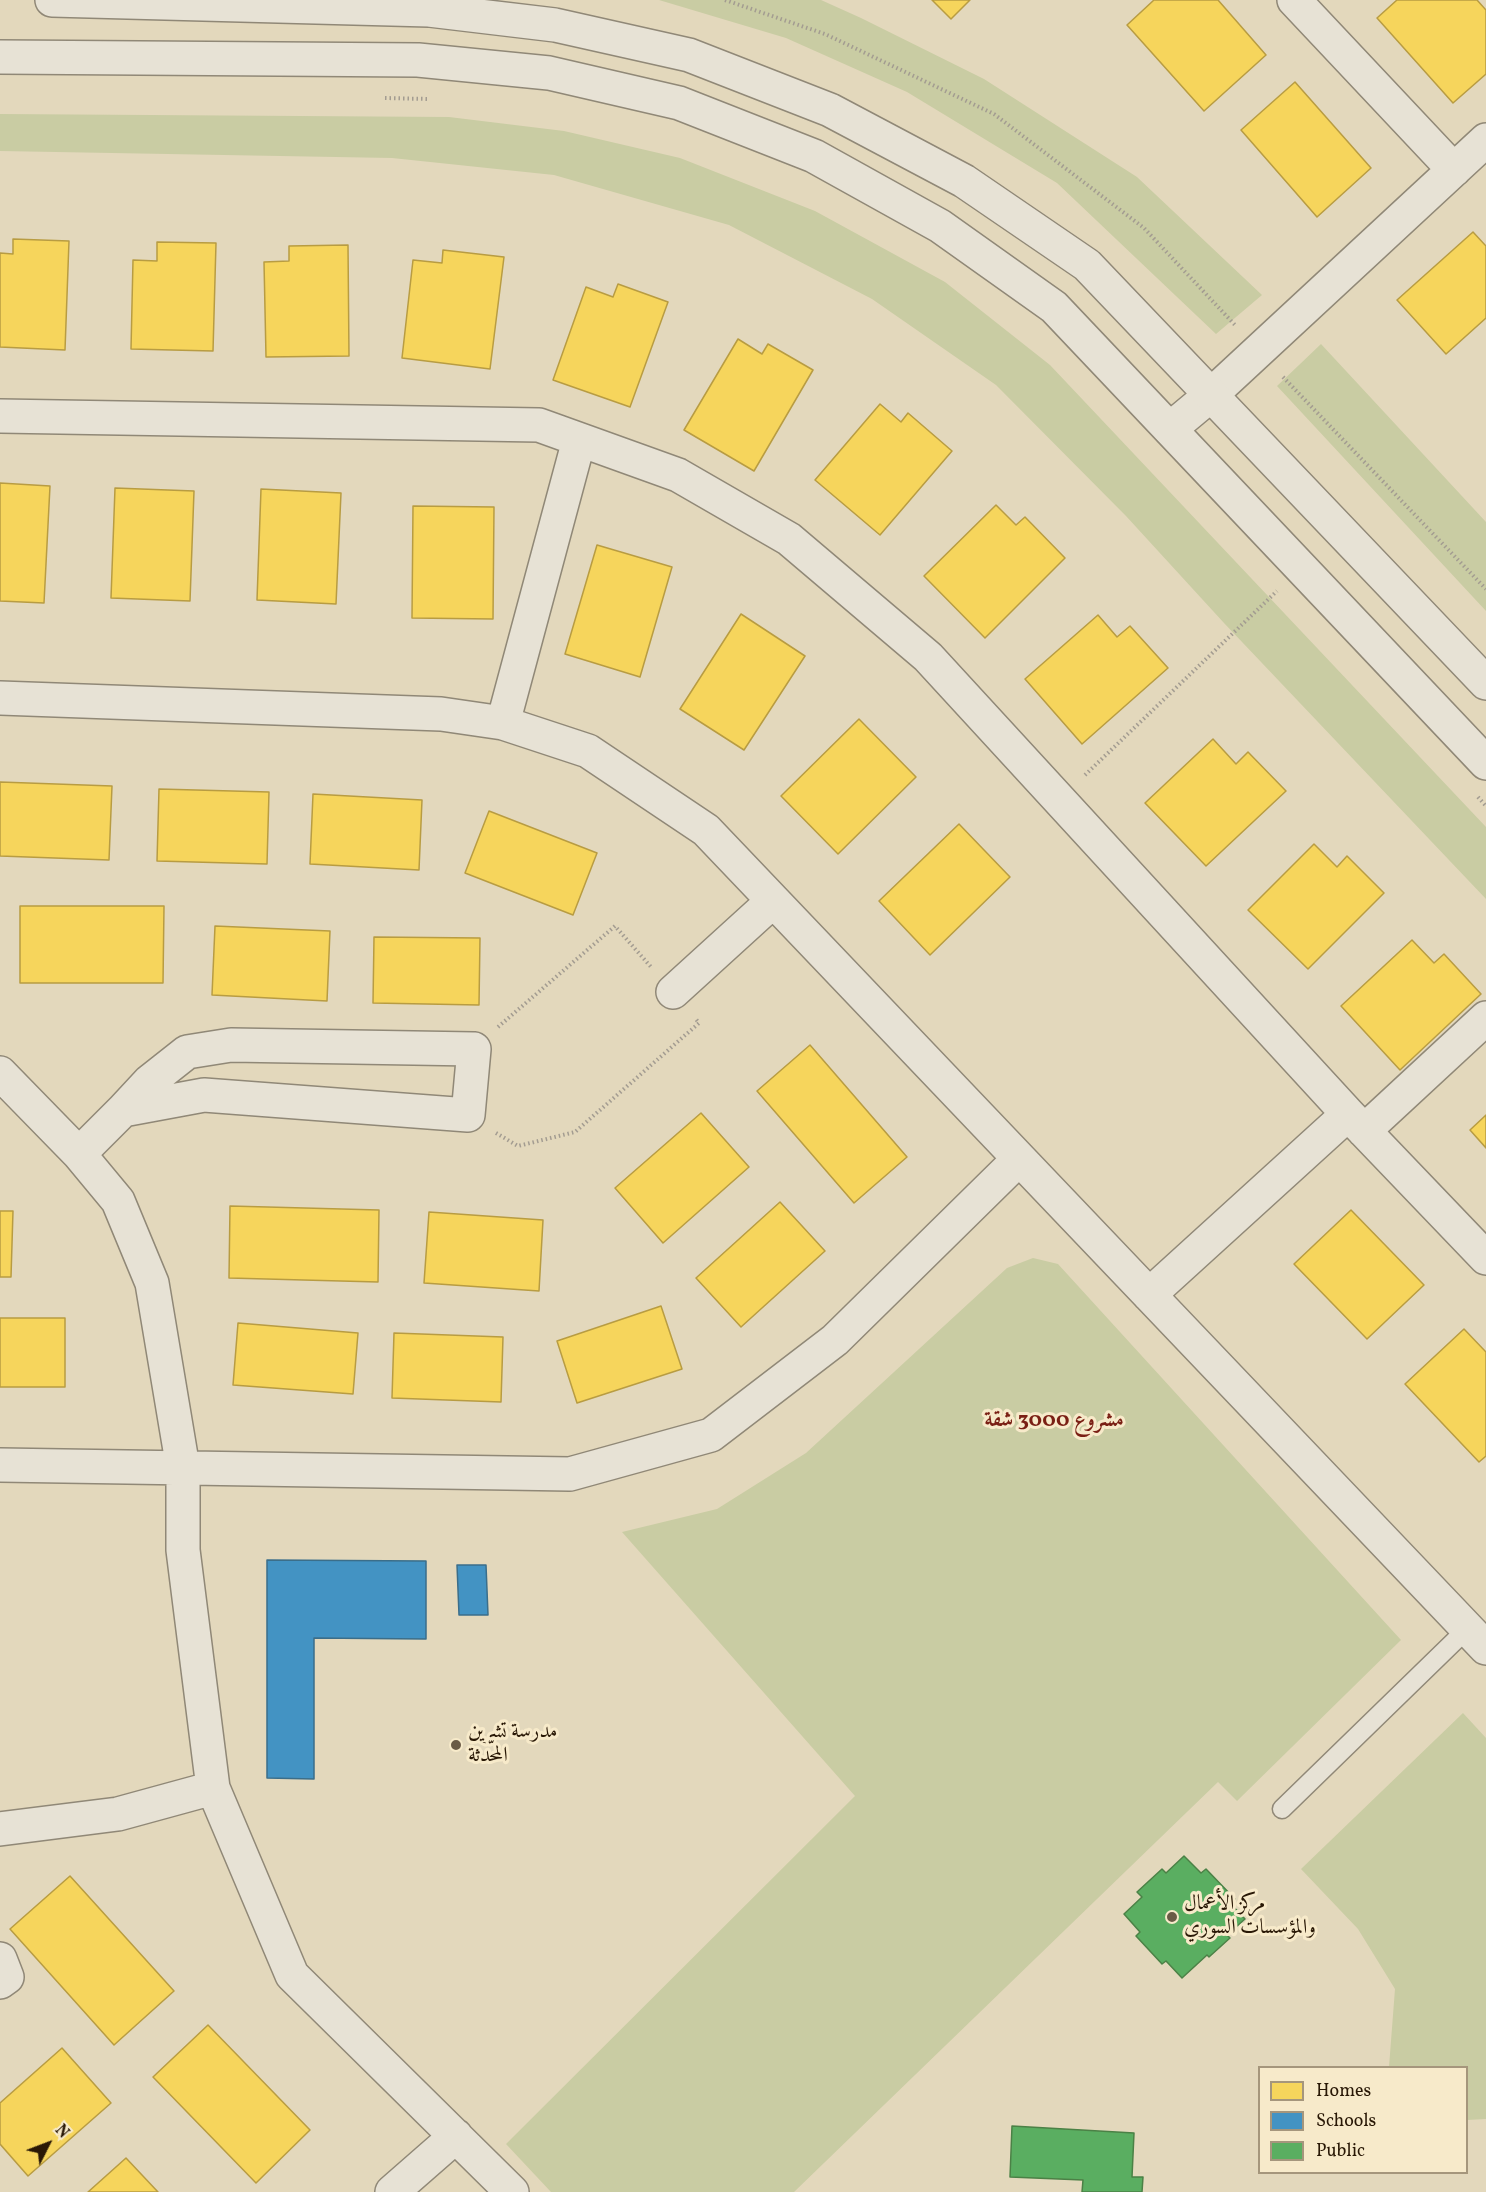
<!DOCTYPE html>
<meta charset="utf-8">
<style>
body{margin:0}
#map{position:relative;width:1486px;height:2192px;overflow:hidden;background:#e3d8bc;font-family:Vollkorn,serif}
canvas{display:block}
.legend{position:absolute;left:1258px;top:2066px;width:210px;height:108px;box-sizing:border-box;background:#f7eaca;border:2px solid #a5967c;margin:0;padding:8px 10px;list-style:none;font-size:18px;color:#291806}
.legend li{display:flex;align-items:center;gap:12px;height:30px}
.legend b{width:30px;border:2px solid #a5967c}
.north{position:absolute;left:18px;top:2114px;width:60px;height:60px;-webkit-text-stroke:4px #f7eaca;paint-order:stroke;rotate:48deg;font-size:16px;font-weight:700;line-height:24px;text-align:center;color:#291806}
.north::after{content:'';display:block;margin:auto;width:21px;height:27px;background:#291806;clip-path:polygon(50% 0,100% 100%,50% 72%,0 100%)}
</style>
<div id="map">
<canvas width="1486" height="2192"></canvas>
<ul class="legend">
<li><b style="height:16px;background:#f6d55c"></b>Homes</li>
<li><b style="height:16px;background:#4393c3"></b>Schools</li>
<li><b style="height:16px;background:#5aae61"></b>Public</li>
</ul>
<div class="north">N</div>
</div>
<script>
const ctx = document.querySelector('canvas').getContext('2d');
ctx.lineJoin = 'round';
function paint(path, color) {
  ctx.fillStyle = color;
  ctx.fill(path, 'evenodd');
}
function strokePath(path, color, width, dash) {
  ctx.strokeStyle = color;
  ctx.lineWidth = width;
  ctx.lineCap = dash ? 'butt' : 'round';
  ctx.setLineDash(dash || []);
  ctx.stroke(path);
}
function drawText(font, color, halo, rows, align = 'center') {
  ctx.font = font + ' Vollkorn,Amiri,serif';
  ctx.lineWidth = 6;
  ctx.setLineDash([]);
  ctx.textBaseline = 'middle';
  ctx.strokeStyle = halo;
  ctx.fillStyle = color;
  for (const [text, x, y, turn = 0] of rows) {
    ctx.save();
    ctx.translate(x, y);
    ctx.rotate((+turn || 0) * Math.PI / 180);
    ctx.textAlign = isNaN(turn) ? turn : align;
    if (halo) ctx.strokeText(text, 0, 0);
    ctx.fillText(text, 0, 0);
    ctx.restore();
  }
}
const green = new Path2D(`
 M659,0H821L861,18L984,79L1137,177L1262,295L1216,334L1057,183L907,92L786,38Z
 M0,114L449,117L564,131L680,158L815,211L945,282L1050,365L1486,827V899L1224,623L1126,516L996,385L872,299L729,225L554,175L392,158L0,151Z
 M1321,344L1486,522V611L1277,386Z
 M1033,1258L1058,1264L1401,1640L1237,1801L1218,1782L794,2192H551L506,2144L855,1796L622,1532L717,1509L806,1453L1007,1268Z
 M1463,1713L1486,1738V2119L1467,2120L1466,2068L1389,2067L1395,1989L1358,1929L1301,1869Z`);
const homes = new Path2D(`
 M932,0H970L951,19Z
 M1154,0H1218L1266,55L1204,111L1127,25Z
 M1397,0H1477L1486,10V74L1453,103L1377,18Z
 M1295,82L1371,168L1317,217L1241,130Z
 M1473,232L1486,246V318L1446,354L1397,300Z
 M13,239L69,241L65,350L0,347V253L13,254Z
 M157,242L216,243L213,351L131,349L133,260L157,261Z
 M348,245L349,356L266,357L264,262L289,261V246Z
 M443,250L504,257L490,369L402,358L413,260L442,263Z
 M618,284L668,302L630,407L553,380L586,287L613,297Z
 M738,339L762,354L768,344L813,370L754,471L684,430Z
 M880,404L901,422L908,413L952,451L880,535L815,480Z
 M0,483L50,486L44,603L0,601Z
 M115,488L194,491L190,601L111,598Z
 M261,489L341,493L336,604L257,600Z
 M996,505L1016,525L1025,517L1065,558L985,638L924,576Z
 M413,506L494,507L493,619L412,618Z
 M597,545L672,567L640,677L565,654Z
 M741,614L805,656L744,750L680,709Z
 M1098,615L1117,637L1130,626L1168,668L1082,744L1025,679Z
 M859,719L916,777L838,854L781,796Z
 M1213,739L1236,764L1248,752L1286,791L1206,866L1145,803Z
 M0,782L112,786L109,860L0,856Z
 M159,789L269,792L267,864L157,861Z
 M313,794L422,800L419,870L310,864Z
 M489,811L597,853L573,915L465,873Z
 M959,824L1010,877L930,955L879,901Z
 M1314,844L1337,867L1347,856L1384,893L1308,969L1248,910Z
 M20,906H164L163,983H20Z
 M215,926L330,931L327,1001L212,995Z
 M374,937L480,938L479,1005L373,1003Z
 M1412,940L1434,963L1444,954L1481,994L1400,1070L1341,1006Z
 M810,1045L907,1157L854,1203L757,1091Z
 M701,1113L749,1167L663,1243L615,1188Z
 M1486,1115V1148L1470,1130Z
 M780,1202L825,1251L741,1327L696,1278Z
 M230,1206L379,1210L378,1282L229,1278Z
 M1351,1210L1424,1285L1367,1339L1294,1264Z
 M0,1211H13L11,1277H0Z
 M429,1212L543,1220L539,1291L424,1283Z
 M661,1306L682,1369L577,1403L557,1341Z
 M0,1318H65V1387H0Z
 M238,1323L358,1333L353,1394L233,1385Z
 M1464,1329L1486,1352V1456L1479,1462L1405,1384Z
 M394,1333L503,1337L501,1402L392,1398Z
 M70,1876L174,1991L114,2045L10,1929Z
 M208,2025L310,2130L256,2183L153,2077Z
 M62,2048L111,2103L28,2176L0,2144V2103Z
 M126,2158L158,2192H88Z`);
const schools = new Path2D(`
 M267,1560L426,1561V1639L314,1638V1779L267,1778Z
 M457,1565H486L488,1615H459Z`);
const public = new Path2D(`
 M1184,1856L1201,1873L1206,1869L1235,1899L1230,1903L1245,1919L1227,1935L1230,1938L1209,1957L1207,1955L1182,1978L1166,1961L1162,1964L1136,1936L1140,1932L1124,1914L1142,1897L1137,1892L1162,1869L1166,1873Z
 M1012,2126L1134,2133L1132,2177H1143L1142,2192H1082L1083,2180L1010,2177Z`);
const path = new Path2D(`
 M725,0L825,34L994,114L1144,228L1235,325
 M385,98L428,99
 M1283,377L1486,589
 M1085,775L1277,591
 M1478,797L1486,806
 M498,1027L615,926L651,967
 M496,1133L518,1146L575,1132L699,1023L695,1018`);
const service = new Path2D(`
 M1282,1809L1467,1629`);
const minor = new Path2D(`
 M1294,0L1454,170
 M0,416L539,425L678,475L789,539L928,657L1348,1114L1486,1258
 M1170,429L1212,394L1486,140
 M0,698L441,714L503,723L588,751L706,830L1486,1648
 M503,723L579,440
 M673,992L773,901
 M0,1073L79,1154L118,1201L152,1283L183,1468V1550L213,1788L292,1975L512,2192
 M1364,1131L1486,1018
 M79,1154L123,1110L204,1095L468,1115L474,1049L231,1045L187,1052L149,1082L123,1110
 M1149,1295L1348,1114
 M0,1465L570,1474L711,1435L835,1340L1019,1159
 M0,1829L118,1814L213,1788
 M0,1959L7,1977L0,1982
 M392,2192L456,2136`);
const tertiary = new Path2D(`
 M52,0L429,10L555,25L689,55L830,110L964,181L1087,265L1486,683
 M0,57L418,60L549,73L679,103L814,156L940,226L1054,307L1486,763`);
const markers = [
 [456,1745,6,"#6a5b46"],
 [1172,1917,6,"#6a5b46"]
];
const poiNames = [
 ["مدرسة تشرين",468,1733],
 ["المحّدثة",468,1757],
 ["مركز الأعمال",1184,1905],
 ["والمؤسسات السوري",1184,1929]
];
const neighbourhoodNames = [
 ["مشروع 3000 شقة",1054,1422]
];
paint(green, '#c9cca3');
paint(homes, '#f6d55c');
strokePath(homes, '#b89c42', 1.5);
paint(schools, '#4393c3');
strokePath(schools, '#3b6e8a', 1.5);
paint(public, '#5aae61');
strokePath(public, '#4b8146', 1.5);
strokePath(service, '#908877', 21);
strokePath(minor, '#908877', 36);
strokePath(tertiary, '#908877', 36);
strokePath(path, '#a39c91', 4, [1.5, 3]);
strokePath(service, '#e7e2d5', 18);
strokePath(minor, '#e7e2d5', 33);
strokePath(tertiary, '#e7e2d5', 33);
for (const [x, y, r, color] of markers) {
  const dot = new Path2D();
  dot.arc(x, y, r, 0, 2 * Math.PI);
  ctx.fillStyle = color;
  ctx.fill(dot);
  strokePath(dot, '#f7eaca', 2);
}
drawText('21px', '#291806', '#f7eaca', poiNames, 'left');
drawText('bold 22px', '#7a1f14', '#f7eaca', neighbourhoodNames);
</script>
